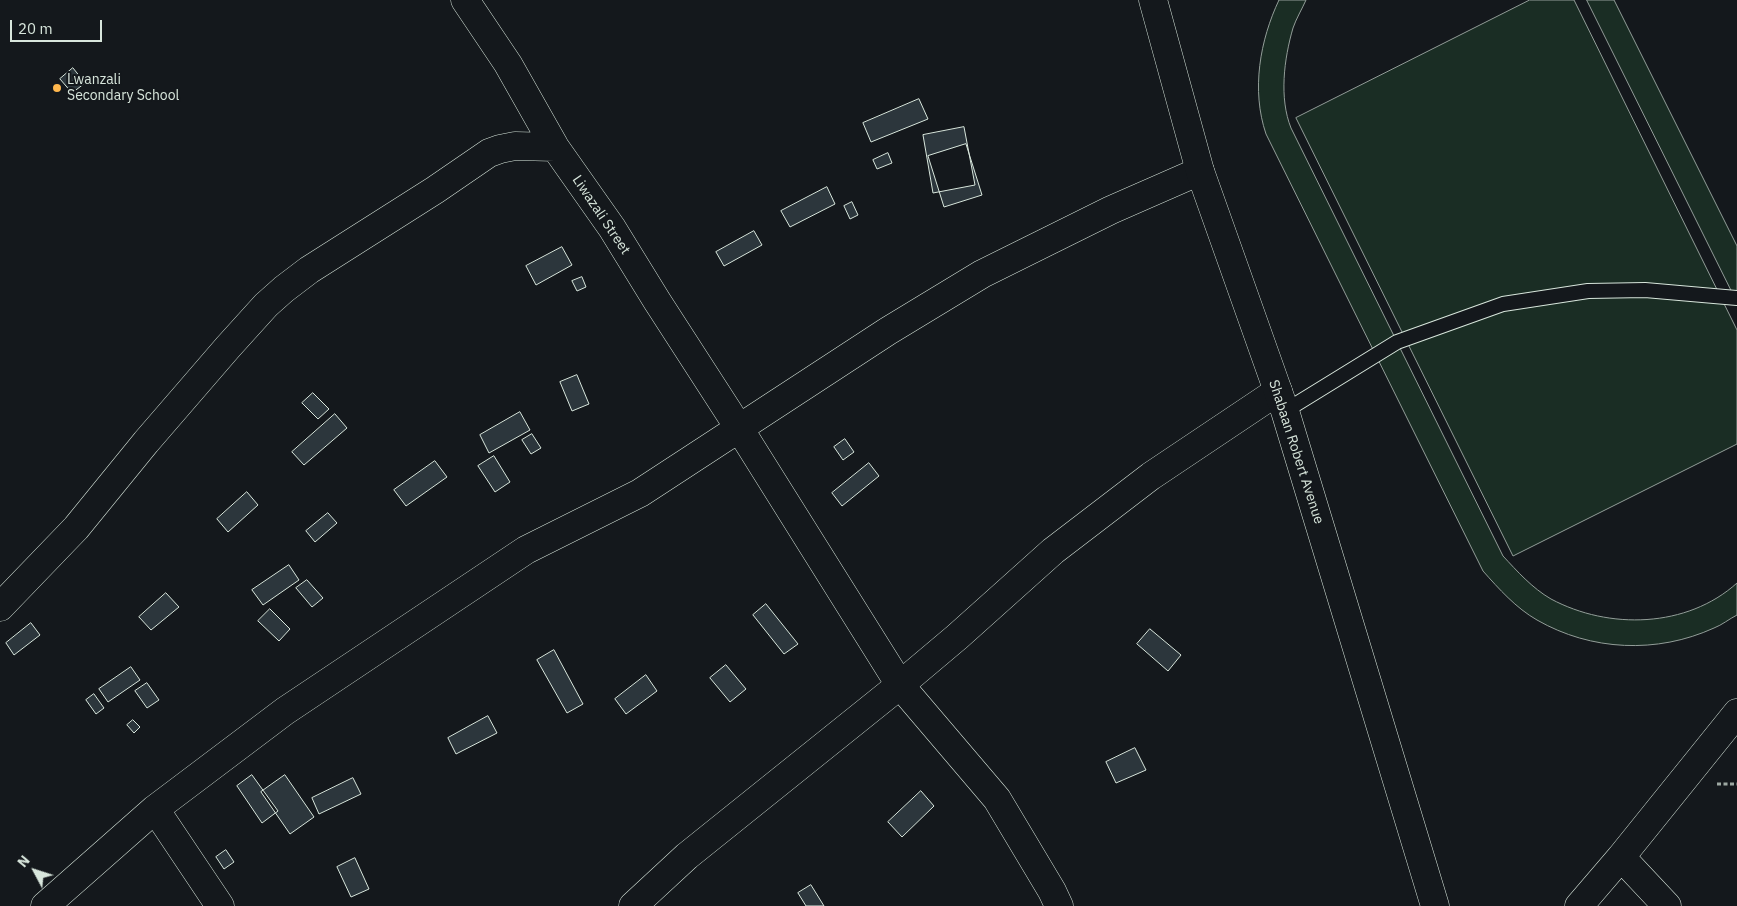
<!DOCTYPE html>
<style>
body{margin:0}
#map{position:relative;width:1737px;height:906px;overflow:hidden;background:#14181c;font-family:"IBM Plex Sans",sans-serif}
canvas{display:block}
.north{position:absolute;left:10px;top:846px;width:50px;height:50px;-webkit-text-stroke:4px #14181c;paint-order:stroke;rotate:310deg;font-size:14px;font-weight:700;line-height:20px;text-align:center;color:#d8e6dc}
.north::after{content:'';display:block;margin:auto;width:18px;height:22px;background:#d8e6dc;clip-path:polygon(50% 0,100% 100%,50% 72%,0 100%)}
.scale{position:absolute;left:10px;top:20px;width:92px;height:22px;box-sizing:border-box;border:2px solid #d8e6dc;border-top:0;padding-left:6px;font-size:15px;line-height:18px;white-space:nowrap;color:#d8e6dc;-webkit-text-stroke:4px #14181c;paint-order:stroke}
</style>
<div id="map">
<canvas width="1737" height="906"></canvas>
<div class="north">N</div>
<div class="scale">20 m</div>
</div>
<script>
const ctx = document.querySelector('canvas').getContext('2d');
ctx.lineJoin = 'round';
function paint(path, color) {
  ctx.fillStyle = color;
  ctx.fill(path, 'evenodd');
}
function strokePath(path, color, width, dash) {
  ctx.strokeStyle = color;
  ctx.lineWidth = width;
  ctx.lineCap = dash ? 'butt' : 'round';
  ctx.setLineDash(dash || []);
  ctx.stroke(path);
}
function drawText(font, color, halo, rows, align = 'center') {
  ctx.font = font + ' "IBM Plex Sans",sans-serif';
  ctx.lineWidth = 4;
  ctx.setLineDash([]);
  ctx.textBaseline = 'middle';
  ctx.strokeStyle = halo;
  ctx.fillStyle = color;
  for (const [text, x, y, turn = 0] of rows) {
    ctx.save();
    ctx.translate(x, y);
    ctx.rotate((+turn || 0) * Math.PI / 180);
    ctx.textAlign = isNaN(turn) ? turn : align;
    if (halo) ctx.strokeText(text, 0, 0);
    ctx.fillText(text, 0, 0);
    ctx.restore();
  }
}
const green = new Path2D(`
 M1279,0H1306C1302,9 1296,19 1293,28C1284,59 1279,98 1291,128L1503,556C1517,571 1532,588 1551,599C1609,630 1687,628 1737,583V615C1729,619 1722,625 1714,628C1657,654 1591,651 1537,620C1516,608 1499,589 1483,571L1266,134C1251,90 1260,40 1279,0Z
 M1530,0H1574L1737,330V444L1513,556L1296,118Z
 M1587,0H1614L1737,246V302Z`);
const building = new Path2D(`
 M73,68L85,83L72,93L60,79Z
 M919,99L928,119L871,142L863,123Z
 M964,127L975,185L933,193L923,135Z
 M966,144L982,195L944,207L928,156Z
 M888,153L892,163L877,169L873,160Z
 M827,187L835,204L790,227L781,211Z
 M852,202L858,215L850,219L844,206Z
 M754,231L762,245L724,266L716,252Z
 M562,247L572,265L536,285L526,266Z
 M582,277L586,287L577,291L572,281Z
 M577,375L589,404L572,411L560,382Z
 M313,393L329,409L318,419L302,403Z
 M520,412L530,430L489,453L480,435Z
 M335,414L347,428L304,465L292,452Z
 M532,434L541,448L531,454L522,440Z
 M845,439L854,452L843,460L834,447Z
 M494,456L510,482L495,492L478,466Z
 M435,461L447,477L406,506L394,490Z
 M869,463L879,476L842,506L832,493Z
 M247,492L258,505L228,532L217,519Z
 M328,513L337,523L315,542L306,531Z
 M289,565L299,580L263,605L252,590Z
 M307,580L323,598L312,607L296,588Z
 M166,593L179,607L151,630L139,617Z
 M766,604L798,644L784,654L753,615Z
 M270,609L290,629L279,641L258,621Z
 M31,623L40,635L14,655L6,643Z
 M1150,629L1181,655L1168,671L1137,644Z
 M554,650L583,704L567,713L537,660Z
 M726,665L746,689L730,702L710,678Z
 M131,667L140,680L108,702L99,689Z
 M646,675L657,691L626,714L615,699Z
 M147,683L159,700L147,708L135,691Z
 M94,694L104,708L96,714L86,700Z
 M488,716L497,733L456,754L448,738Z
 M133,720L140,727L134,733L127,725Z
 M1135,748L1146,770L1116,783L1106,762Z
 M252,775L278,811L262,823L237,786Z
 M285,775L314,817L290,834L261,792Z
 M353,778L361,794L319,814L312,798Z
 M921,791L934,806L902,837L888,822Z
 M226,850L234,862L224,869L216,857Z
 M355,858L369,889L351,897L337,867Z
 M811,885L824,906H806L798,893Z`);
const path = new Path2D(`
 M1717,784H1737`);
const lane = new Path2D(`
 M1285,411L1397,342L1503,304L1588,291L1645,290L1737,298`);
const street = new Path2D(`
 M465,0L508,64L555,147L612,228L657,301L739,428L900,685L997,799L1052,891L1059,906
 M0,607L76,528L146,442L228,347L266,305L284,289L309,270L435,190L489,153L500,149L515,146L555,147
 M155,809L220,906
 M1621,857L1667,906
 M45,906L155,809L285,711L526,550L640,493L888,331L982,274L1111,210L1200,171
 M633,906L687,856L900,685L957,637L1053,551L1151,476L1278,391
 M1579,906L1621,857L1737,713`);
const secondary = new Path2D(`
 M1153,0L1200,171L1285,411L1435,906`);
const markers = [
 [57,88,5,"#ffb74d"]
];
const poiNames = [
 ["Lwanzali",67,80],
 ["Secondary School",67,96]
];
const streetNames = [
 ["Liwazali Street",601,215,56],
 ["Shabaan Robert Avenue",1296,452,72]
];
paint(green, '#1a2d24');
strokePath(green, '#939e99', 1);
paint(building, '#2c363c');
strokePath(building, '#d8e6dc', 1);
strokePath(lane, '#d8e6dc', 16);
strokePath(street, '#d8e6dc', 29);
strokePath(secondary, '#d8e6dc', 29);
strokePath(path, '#9da8a2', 3, [4, 2.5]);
strokePath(lane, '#14181c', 14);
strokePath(street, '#14181c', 28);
strokePath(secondary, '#14181c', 28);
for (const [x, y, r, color] of markers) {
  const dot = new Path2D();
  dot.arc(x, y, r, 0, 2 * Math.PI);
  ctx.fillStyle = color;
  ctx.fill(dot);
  strokePath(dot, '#14181c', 2);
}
drawText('14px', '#d8e6dc', '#14181c', poiNames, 'left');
drawText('14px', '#d8e6dc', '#14181c', streetNames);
</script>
